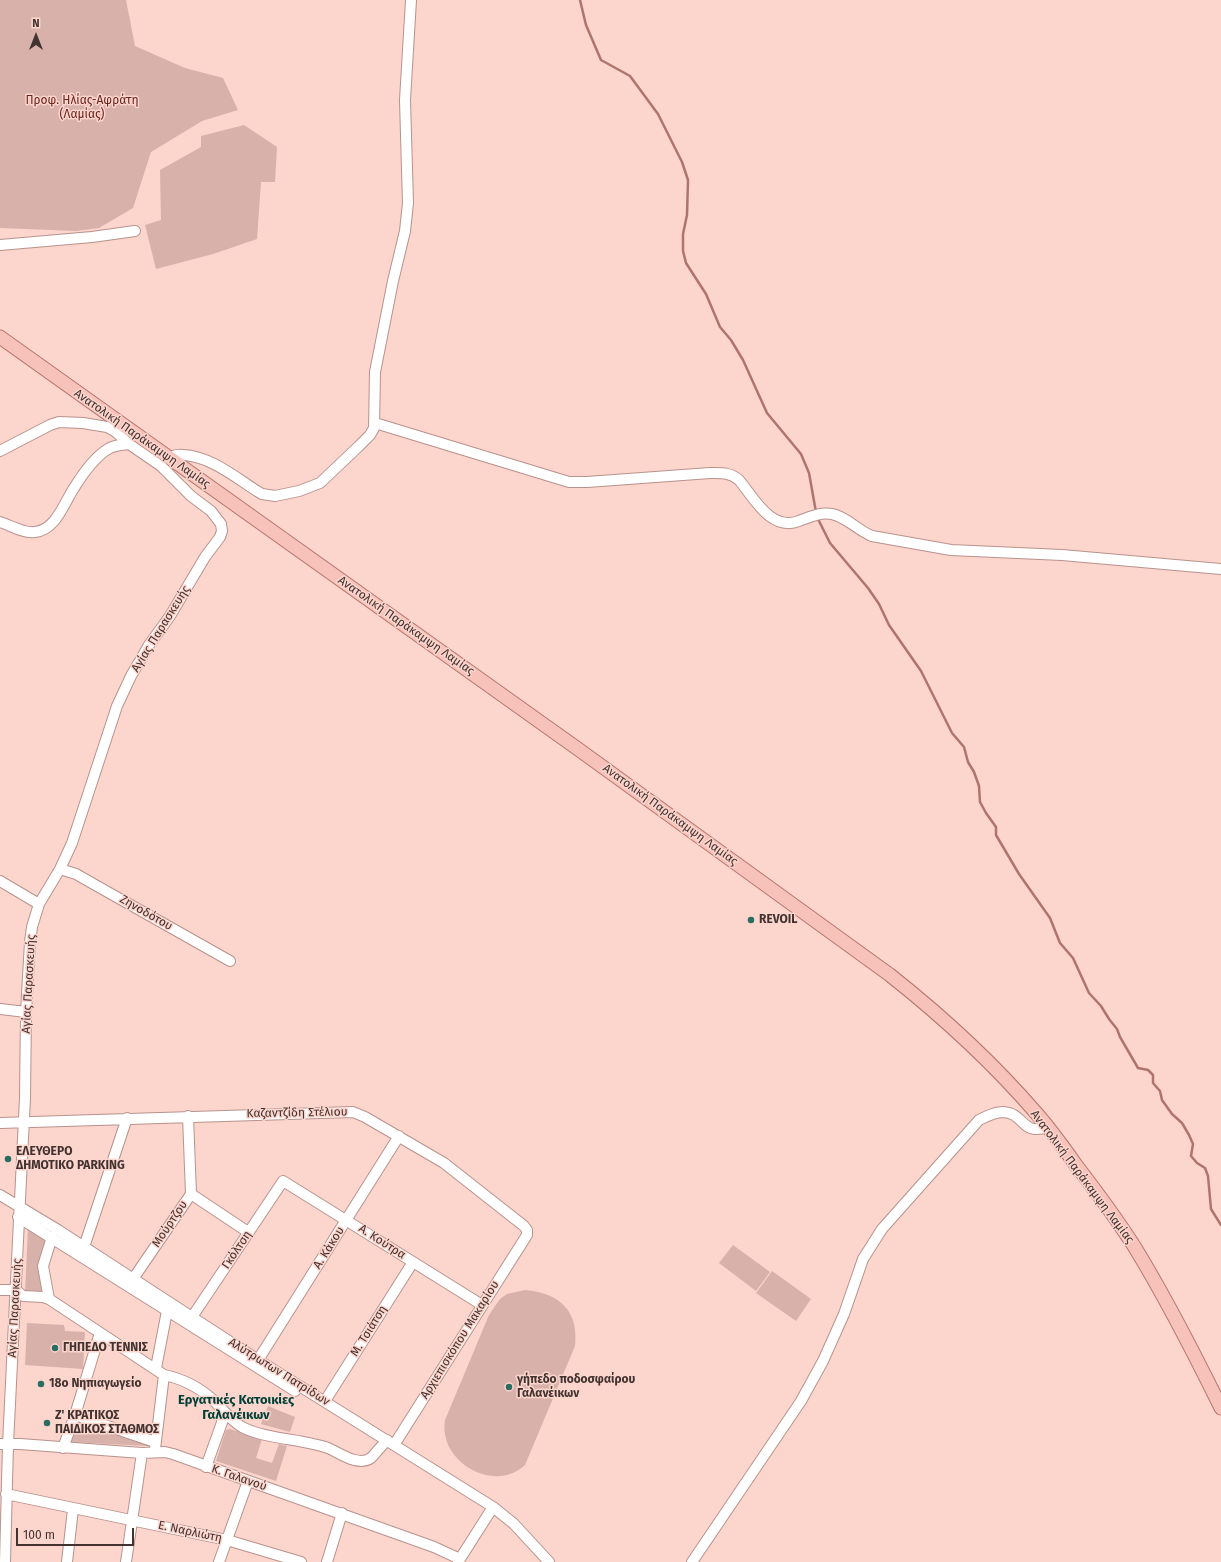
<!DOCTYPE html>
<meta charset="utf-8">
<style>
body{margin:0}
#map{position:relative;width:1221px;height:1562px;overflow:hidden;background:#fcd5cd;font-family:"Fira Sans",sans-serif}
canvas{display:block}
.north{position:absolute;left:16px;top:16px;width:40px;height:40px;-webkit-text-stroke:3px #fcd5cd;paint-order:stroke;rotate:0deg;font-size:11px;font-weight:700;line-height:16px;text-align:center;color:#423330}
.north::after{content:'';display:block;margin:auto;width:14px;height:18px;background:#423330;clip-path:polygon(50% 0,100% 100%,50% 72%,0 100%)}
.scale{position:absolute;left:16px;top:1528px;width:118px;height:18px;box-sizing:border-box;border:2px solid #423330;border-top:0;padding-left:5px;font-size:12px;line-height:14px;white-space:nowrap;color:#423330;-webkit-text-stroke:3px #fcd5cd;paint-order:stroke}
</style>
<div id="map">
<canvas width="1221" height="1562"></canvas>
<div class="north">N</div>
<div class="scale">100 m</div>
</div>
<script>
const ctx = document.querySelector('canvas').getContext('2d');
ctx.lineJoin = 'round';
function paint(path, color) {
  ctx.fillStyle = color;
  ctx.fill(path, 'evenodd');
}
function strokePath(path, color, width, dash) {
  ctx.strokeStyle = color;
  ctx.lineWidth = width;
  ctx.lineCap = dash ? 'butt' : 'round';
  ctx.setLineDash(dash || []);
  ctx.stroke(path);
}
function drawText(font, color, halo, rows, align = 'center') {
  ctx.font = font + ' "Fira Sans",sans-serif';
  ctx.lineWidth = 3;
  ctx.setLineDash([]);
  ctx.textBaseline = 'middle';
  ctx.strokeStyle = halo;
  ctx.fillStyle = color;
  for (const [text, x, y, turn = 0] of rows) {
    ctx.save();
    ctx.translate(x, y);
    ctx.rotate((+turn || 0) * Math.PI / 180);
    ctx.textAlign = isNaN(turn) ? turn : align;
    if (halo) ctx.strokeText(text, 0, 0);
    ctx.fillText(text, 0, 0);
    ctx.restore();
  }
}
const green = new Path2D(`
 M0,0H126L135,46L185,68L223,78L238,110L202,121L151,152L133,208L99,228L76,231L0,228Z
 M244,125L277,147L275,182H261L257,239L213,254L156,269L145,225L161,220L160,170L201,147V136Z
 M28,1228L49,1239L44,1295L25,1293Z
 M733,1245L770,1272L756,1291L719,1263Z
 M772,1271L811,1299L796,1321L756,1293Z
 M525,1290C559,1293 579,1310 575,1346L525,1465C494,1494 438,1462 445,1420L489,1315L500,1299L507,1294Z
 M27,1323L64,1325L65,1331L85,1332L83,1369L25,1365Z
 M268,1406L295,1417L290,1432L261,1424Z
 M80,1419L149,1443L148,1446L70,1442L74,1422Z
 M230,1429L262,1439L256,1458L272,1463L279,1444L287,1446L276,1481L216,1461L226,1430Z`);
const stream = new Path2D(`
 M580,0L586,25L601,60L630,76L658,114L682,162L688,180L687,215L683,234V251L686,263L706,294L720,327L731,340L743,360L767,413L801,454L809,473L816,512
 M817,517L830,543L868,588L879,604L889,625L921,671L952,733L964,747L968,762L974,772L979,786L980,802L986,813L996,827V835L1019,874L1050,918L1060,943L1073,958L1089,993L1101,1006L1109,1019L1117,1029L1120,1037L1138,1068L1148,1070L1153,1075V1083L1160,1091L1162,1100L1172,1114L1182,1123L1189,1135L1193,1144L1191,1156L1197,1163L1205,1168L1208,1176L1211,1209L1221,1225`);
const minor = new Path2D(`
 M0,245L92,237L135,231
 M375,423L569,482H587L710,473C721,473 730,472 739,480C754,498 771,532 799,521C810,517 820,512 832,514C847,517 857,530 872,536L951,550L1062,555L1221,569
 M0,451L50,425L59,422L83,423L107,427L116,432L129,444L161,466L191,496L211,511L221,524L222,531L220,537L205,557L170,616L149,645L131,676L117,706L72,843L60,869L39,904L32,927L30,942L26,1012L25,1098L8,1444L5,1562
 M168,457C173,456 178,454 183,455C210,456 235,477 257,491L262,494L275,496L299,491L320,483L359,446L370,435L374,428L375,372L393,281L405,231L408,203L405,100L411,0
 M0,522C10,525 24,534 35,532C56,530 64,503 74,488C82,475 95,457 108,449C114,445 122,445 129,444
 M60,869L76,874L90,882L230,961
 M0,881L39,904
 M0,1009L26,1012
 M0,1123L353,1112L365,1117L444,1163L524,1226L527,1230V1235L394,1445
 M191,1194L248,1232
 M0,1195L58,1230L258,1360L493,1507L514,1524L549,1562
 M18,1217L295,1391
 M84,1247L127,1118
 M133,1279L191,1194L188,1116
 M0,1290H16L23,1296L43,1297L49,1299L164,1375C183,1379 199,1387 213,1400C223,1409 230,1420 242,1427C265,1439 303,1439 328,1448C340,1453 358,1467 371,1458L387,1440
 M49,1299L43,1266L52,1237
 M192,1317L283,1181L482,1305
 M100,1333L75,1415L155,1442
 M258,1360L399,1136
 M156,1368L167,1311
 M325,1401L413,1262
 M0,1444H20L142,1453L165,1452L173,1454L434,1547L460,1559
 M63,1448L75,1415
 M155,1449L164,1375
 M206,1467L225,1414
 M6,1494L227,1540L301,1562
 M67,1562L73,1509
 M126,1562L142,1453
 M219,1562L248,1481
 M327,1562L342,1513
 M458,1562L493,1507
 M692,1562L801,1401L823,1361L844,1314L863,1259L882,1229L979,1120C987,1116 995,1112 1003,1112C1025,1113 1021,1136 1047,1127`);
const major = new Path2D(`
 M0,337L578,749L890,975C943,1017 994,1064 1037,1114C1051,1130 1064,1148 1076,1165C1096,1191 1116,1218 1134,1246C1166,1298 1194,1353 1221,1408`);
const markers = [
 [751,920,4,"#286d62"],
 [8,1159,4,"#286d62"],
 [55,1348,4,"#286d62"],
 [41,1384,4,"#286d62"],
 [509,1387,4,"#286d62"],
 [47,1423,4,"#286d62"]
];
const parkNames = [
 ["Προφ. Ηλίας-Αφράτη",82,101],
 ["(Λαμίας)",82,115]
];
const streetNames = [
 ["Ανατολική Παράκαμψη Λαμίας",142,439,35],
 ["Ανατολική Παράκαμψη Λαμίας",406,626,35],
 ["Αγίας Παρασκευής",161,629,-58],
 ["Ανατολική Παράκαμψη Λαμίας",670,815,36],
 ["Ζηνοδότου",146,913,30],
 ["Αγίας Παρασκευής",29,984,-87],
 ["Καζαντζίδη Στέλιου",297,1113,-1],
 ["Ανατολική Παράκαμψη Λαμίας",1082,1177,53],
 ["Μούρτζου",170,1224,-56],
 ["Α. Κούτρα",382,1242,33],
 ["Α. Κάκου",329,1248,-58],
 ["Γκόλτση",237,1250,-56],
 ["Αγίας Παρασκευής",15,1308,-87],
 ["Μ. Τσιάτση",369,1331,-58],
 ["Αρχιεπισκόπου Μακαρίου",460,1340,-58],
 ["Αλύτρωτων Πατρίδων",279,1372,32],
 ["Κ. Γαλανού",239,1478,19],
 ["Ε. Ναρλιώτη",190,1532,12]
];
const poiNames = [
 ["REVOIL",759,920],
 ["ΕΛΕΥΘΕΡΟ",16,1152],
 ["ΔΗΜΟΤΙΚΟ PARKING",16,1166],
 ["ΓΗΠΕΔΟ ΤΕΝΝΙΣ",63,1348],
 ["γήπεδο ποδοσφαίρου",517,1380],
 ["Γαλανέικων",517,1394],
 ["18ο Νηπιαγωγείο",49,1384],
 ["Ζ' ΚΡΑΤΙΚΟΣ",55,1416],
 ["ΠΑΙΔΙΚΟΣ ΣΤΑΘΜΟΣ",55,1430]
];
const neighbourhoodNames = [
 ["Εργατικές Κατοικίες",236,1400],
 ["Γαλανέικων",236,1415]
];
paint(green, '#d7b1aa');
strokePath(stream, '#af756c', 2.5);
strokePath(minor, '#b8928c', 12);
strokePath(major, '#b4766c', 15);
strokePath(minor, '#fff', 10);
strokePath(major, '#f7c2ba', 13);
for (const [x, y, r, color] of markers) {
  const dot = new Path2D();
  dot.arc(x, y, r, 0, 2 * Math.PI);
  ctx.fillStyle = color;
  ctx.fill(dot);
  strokePath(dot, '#fcd5cd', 1.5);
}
drawText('12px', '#6c231b', '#fcd5cd', parkNames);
drawText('12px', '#423330', '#fcd5cd', streetNames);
drawText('bold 12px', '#423330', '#fcd5cd', poiNames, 'left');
drawText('bold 13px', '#004037', '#fcd5cd', neighbourhoodNames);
</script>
